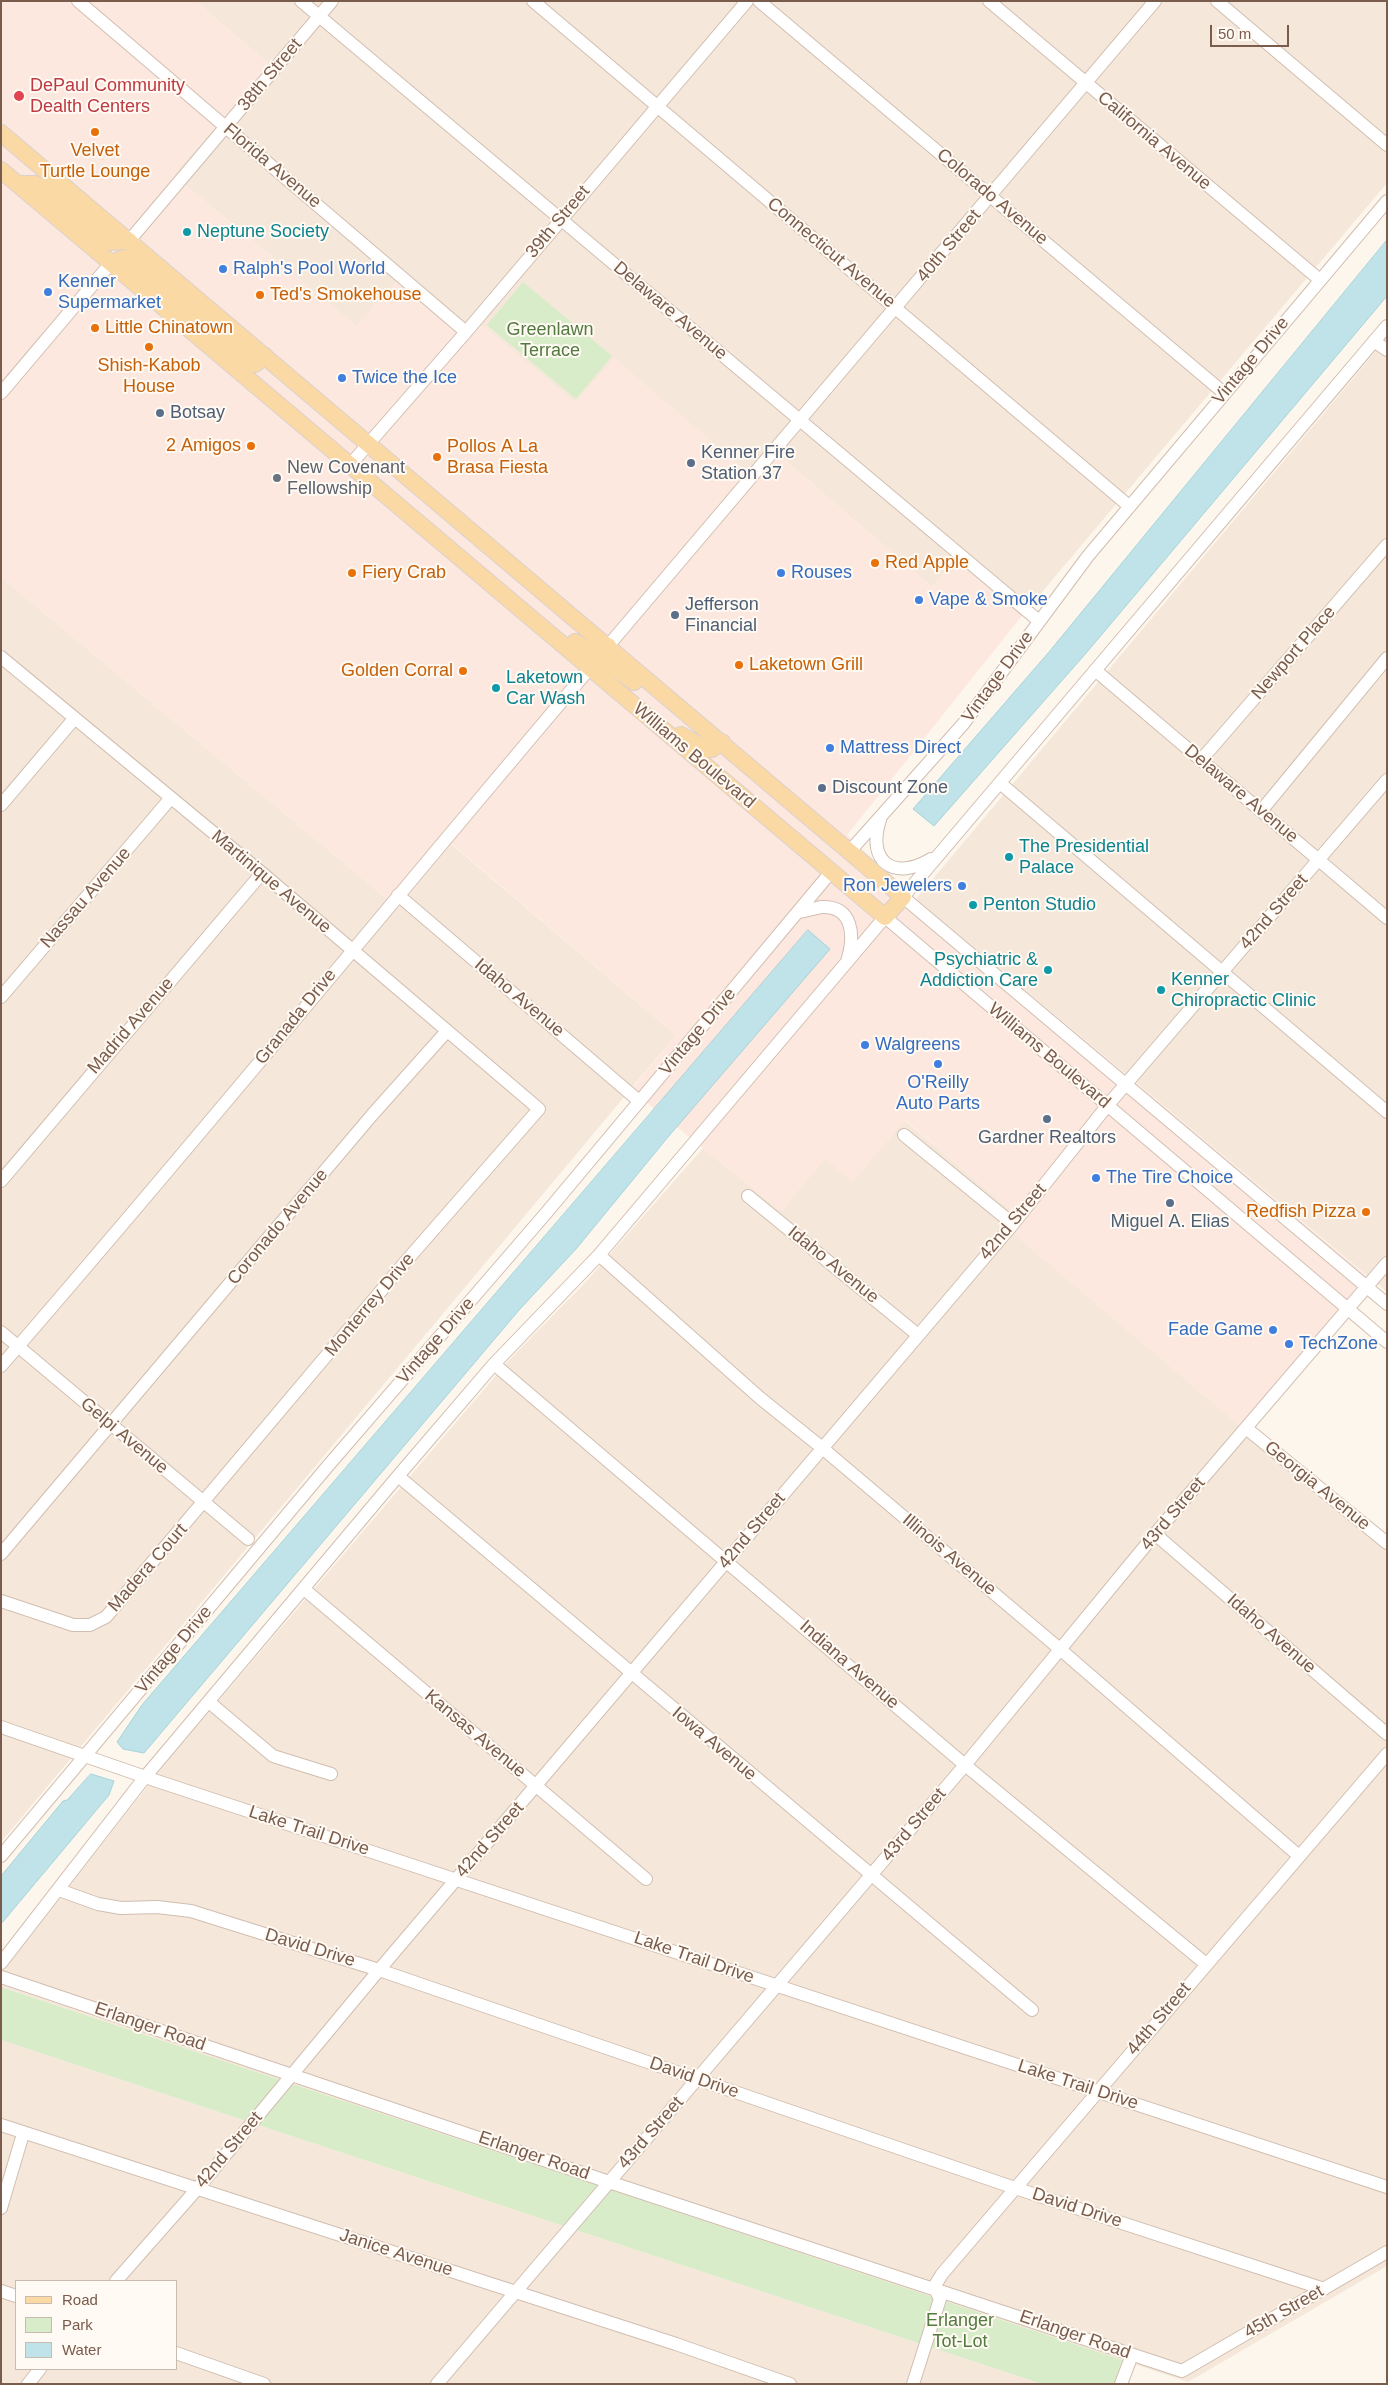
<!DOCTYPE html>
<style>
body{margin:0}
#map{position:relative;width:1388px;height:2385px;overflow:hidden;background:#fdf6ec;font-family:Arial,sans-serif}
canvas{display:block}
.frame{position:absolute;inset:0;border:2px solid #7a5c4d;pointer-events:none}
.legend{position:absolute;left:15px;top:2280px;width:162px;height:90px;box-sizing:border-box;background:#fffaf3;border:1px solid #cabbb1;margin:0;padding:6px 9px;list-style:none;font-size:15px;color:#7a5c4d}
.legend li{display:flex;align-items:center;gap:10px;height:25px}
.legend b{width:25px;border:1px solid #cabbb1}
.scale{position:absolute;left:1210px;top:25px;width:79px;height:22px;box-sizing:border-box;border:2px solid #7a5c4d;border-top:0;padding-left:6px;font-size:15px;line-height:18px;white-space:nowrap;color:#7a5c4d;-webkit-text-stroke:4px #fffaf3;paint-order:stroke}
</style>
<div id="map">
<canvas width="1388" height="2385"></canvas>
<div class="frame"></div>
<ul class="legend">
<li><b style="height:6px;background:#fbd9a5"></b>Road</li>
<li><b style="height:14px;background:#d8ecc9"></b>Park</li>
<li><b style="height:14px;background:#bfe3e8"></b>Water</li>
</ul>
<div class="scale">50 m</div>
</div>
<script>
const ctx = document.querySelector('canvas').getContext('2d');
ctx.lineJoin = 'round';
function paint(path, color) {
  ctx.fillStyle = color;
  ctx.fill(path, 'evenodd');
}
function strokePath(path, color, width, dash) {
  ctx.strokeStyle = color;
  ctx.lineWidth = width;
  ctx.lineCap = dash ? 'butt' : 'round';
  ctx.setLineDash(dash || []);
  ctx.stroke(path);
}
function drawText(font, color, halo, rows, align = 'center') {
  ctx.font = font + ' Arial,sans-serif';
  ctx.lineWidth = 4;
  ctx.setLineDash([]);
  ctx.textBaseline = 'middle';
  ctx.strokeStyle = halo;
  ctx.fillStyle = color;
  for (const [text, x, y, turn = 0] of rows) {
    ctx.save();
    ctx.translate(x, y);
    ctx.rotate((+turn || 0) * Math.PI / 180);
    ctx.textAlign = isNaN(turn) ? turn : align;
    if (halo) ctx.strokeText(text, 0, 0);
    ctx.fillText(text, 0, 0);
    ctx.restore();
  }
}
const residential = new Path2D(`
 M195,1H1387V183L1021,617L955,561L932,587L780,456L746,471L614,359L575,403L481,325L469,339L398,280L357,327L173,175L270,65Z
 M1387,338V1292L916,899Z
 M1,577L398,908L451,844L676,1035L1,1842Z
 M904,1120L1022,1219L1387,1549V2266L1188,2382L1,1987V1973L165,1764L509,1360L584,1284L703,1148L781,1211L825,1158L853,1181Z
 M1,2040L1042,2384H1ZM16,2281H176V2369H16Z`);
const commercial = new Path2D(`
 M1,1H195L270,65L173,175L356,326L398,279L468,339L481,325L575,403L614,358L746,471L780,456L932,587L955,561L1021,617L847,835L916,899L1367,1276L1241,1427L1011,1232L1021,1219L905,1120L853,1182L825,1159L781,1211L631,1090L676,1035L452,844L398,908L1,577Z`);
const green = new Path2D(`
 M523,282L612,356L576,399L487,325Z
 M1,1987L1125,2361L1114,2384H1042L1,2040Z`);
const water = new Path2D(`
 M1387,240V296L1087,652L934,826L913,809L1049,652Z
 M808,930L830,949L668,1137L576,1249L520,1309L144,1753L123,1749L117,1742L142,1705Z
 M91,1774L114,1781L109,1795L1,1924V1876L63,1801L67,1800Z`);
const minor = new Path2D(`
 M78,1L466,332
 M301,1L1039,621
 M533,1L1129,506
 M759,1L1224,393
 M989,1L1320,280
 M1217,1L1387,145
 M129,241L332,1
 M1387,326L903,897L1387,1304
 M1374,341L1387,350
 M1,393L111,263
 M350,465L466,332L747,1
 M608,646L1155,1
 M1,657L262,873L539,1109L407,1260L106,1617L90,1625H73L1,1601
 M1095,670L1387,918
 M1201,760L1387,545
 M1000,783L1387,1112
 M1,805L74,719
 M1261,811L1387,658
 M880,820C866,863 895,881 931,859
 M850,851L964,723L1088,556L1387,201
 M398,895L639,1101
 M799,912C806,911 815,908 822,907C854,906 854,937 848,958
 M1,997L170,799
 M904,1135L1013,1224
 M1,1181L262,873
 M748,1196L918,1335
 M599,1255L760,1398L821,1447L1061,1650L1299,1856
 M1,1332L248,1539
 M494,1364L965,1765L1206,1964
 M1,1366C201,1136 393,900 590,668
 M1246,1428L1387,1543
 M398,1476L1032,2010
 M1155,1534L1387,1734
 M1,1554L372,1115L447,1031
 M304,1589L646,1879
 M209,1702L273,1756L331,1774
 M1,1727L157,1781L1387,2187
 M1,1856L327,1467L547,1212L831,872
 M59,1890L98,1904L121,1908L157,1907L191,1911L379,1970L1015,2188L1324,2289
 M1,1963L145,1777L398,1476L494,1364L599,1255L885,917L1387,1342
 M1,1977L609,2182L1182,2371L1387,2252
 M1,2125L676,2344L790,2384
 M1,2208L23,2134
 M116,2281L197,2189L379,1970L1013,1224L1107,1106L1387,780
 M1,2291L16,2296
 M176,2353L264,2384
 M28,2384L40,2369
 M437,2384L965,1765L1155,1534L1387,1263
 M913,2384L940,2299L934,2287L942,2274L1387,1754
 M1121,2384L1132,2355`);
const major = new Path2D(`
 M1,133L903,897L885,917L1,170
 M18,184H35L46,191L109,242L129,241
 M111,263L124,258L131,262L249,361L255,364L265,356
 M575,642L594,654L602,652L608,646
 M590,668L597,663L606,661L634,682
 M681,735L704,748L712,749L722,742`);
const markers = [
 [19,96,6,"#e0444e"],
 [95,132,5,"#e8710a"],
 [187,232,5,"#0f9aa8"],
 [223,269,5,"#3f7fe0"],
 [48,292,5,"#3f7fe0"],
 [260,295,5,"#e8710a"],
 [95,328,5,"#e8710a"],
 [149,347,5,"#e8710a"],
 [342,378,5,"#3f7fe0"],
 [160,413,5,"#5c6f8a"],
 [251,446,5,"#e8710a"],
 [437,457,5,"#e8710a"],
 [691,463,5,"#5c6f8a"],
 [277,478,5,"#6b7280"],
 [875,563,5,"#e8710a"],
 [352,573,5,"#e8710a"],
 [781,573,5,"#3f7fe0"],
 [919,600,5,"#3f7fe0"],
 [675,615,5,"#5c6f8a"],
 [739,665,5,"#e8710a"],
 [463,671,5,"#e8710a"],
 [496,688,5,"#0f9aa8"],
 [830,748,5,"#3f7fe0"],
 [822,788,5,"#5c6f8a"],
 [1009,857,5,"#0f9aa8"],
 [962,886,5,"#3f7fe0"],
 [973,905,5,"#0f9aa8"],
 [1048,970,5,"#0f9aa8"],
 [1161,990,5,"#0f9aa8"],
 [865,1045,5,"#3f7fe0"],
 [938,1064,5,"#3f7fe0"],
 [1047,1119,5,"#5c6f8a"],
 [1096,1178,5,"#3f7fe0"],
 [1170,1203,5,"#5c6f8a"],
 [1366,1212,5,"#e8710a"],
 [1273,1330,5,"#3f7fe0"],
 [1289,1344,5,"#3f7fe0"]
];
const streetNames = [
 ["38th Street",270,75,-50],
 ["California Avenue",1154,141,40],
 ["Florida Avenue",272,166,40],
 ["Colorado Avenue",992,197,40],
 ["39th Street",558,222,-50],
 ["40th Street",949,246,-50],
 ["Connecticut Avenue",831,253,40],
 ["Delaware Avenue",670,311,40],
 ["Vintage Drive",1251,361,-50],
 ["Newport Place",1294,653,-49],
 ["Vintage Drive",998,677,-54],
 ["Williams Boulevard",694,756,40],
 ["Delaware Avenue",1241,794,40],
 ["Martinique Avenue",271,882,40],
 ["Nassau Avenue",86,898,-49],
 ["42nd Street",1274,912,-49],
 ["Idaho Avenue",519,998,40],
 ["Granada Drive",296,1017,-51],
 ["Madrid Avenue",131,1026,-49],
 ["Vintage Drive",698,1032,-50],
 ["Williams Boulevard",1049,1056,40],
 ["42nd Street",1013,1222,-50],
 ["Coronado Avenue",278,1227,-50],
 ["Idaho Avenue",833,1265,39],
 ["Monterrey Drive",370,1305,-50],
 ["Vintage Drive",436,1341,-49],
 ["Gelpi Avenue",124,1436,40],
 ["Georgia Avenue",1317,1486,39],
 ["43rd Street",1173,1514,-50],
 ["42nd Street",752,1531,-50],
 ["Illinois Avenue",949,1555,40],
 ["Madera Court",148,1568,-49],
 ["Idaho Avenue",1271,1634,41],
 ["Vintage Drive",174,1650,-50],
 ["Indiana Avenue",849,1665,41],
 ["Kansas Avenue",475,1734,40],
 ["Iowa Avenue",714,1744,40],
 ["43rd Street",914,1825,-50],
 ["Lake Trail Drive",309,1831,18],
 ["42nd Street",490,1840,-49],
 ["David Drive",310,1948,17],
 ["Lake Trail Drive",694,1958,19],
 ["44th Street",1159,2019,-50],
 ["Erlanger Road",150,2027,19],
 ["David Drive",694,2078,19],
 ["Lake Trail Drive",1078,2085,18],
 ["43rd Street",651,2133,-49],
 ["42nd Street",229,2150,-50],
 ["Erlanger Road",534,2156,19],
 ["David Drive",1077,2208,18],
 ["Janice Avenue",396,2253,18],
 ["45th Street",1284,2312,-30],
 ["Erlanger Road",1075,2335,19]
];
const healthNames = [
 ["DePaul Community",30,86],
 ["Dealth Centers",30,107]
];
const foodNames = [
 ["Velvet",95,151,"center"],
 ["Turtle Lounge",95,172,"center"],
 ["Ted's Smokehouse",270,295],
 ["Little Chinatown",105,328],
 ["Shish-Kabob",149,366,"center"],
 ["House",149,387,"center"],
 ["2 Amigos",241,446,"right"],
 ["Pollos A La",447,447],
 ["Brasa Fiesta",447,468],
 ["Red Apple",885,563],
 ["Fiery Crab",362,573],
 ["Laketown Grill",749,665],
 ["Golden Corral",453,671,"right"],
 ["Redfish Pizza",1356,1212,"right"]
];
const cultureNames = [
 ["Neptune Society",197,232],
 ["Laketown",506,678],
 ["Car Wash",506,699],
 ["The Presidential",1019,847],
 ["Palace",1019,868],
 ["Penton Studio",983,905],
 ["Psychiatric &",1038,960,"right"],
 ["Addiction Care",1038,981,"right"],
 ["Kenner",1171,980],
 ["Chiropractic Clinic",1171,1001]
];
const shopNames = [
 ["Ralph's Pool World",233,269],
 ["Kenner",58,282],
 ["Supermarket",58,303],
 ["Twice the Ice",352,378],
 ["Rouses",791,573],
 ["Vape & Smoke",929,600],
 ["Mattress Direct",840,748],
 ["Ron Jewelers",952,886,"right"],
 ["Walgreens",875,1045],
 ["O'Reilly",938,1083,"center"],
 ["Auto Parts",938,1104,"center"],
 ["The Tire Choice",1106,1178],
 ["Fade Game",1263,1330,"right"],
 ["TechZone",1299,1344]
];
const parkNames = [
 ["Greenlawn",550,330],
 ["Terrace",550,351],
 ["Erlanger",960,2321],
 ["Tot-Lot",960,2342]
];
const serviceNames = [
 ["Botsay",170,413],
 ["Kenner Fire",701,453],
 ["Station 37",701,474],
 ["Jefferson",685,605],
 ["Financial",685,626],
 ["Discount Zone",832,788],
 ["Gardner Realtors",1047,1138,"center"],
 ["Miguel A. Elias",1170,1222,"center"]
];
const worshipNames = [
 ["New Covenant",287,468],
 ["Fellowship",287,489]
];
paint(residential, '#f5e8da');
paint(commercial, '#fde8e0');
paint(green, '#d8ecc9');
paint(water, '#bfe3e8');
strokePath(water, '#a5d3da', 1);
strokePath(minor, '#d1beb0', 14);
strokePath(major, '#dad1cd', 18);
strokePath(minor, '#fff', 12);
strokePath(major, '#fbd9a5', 16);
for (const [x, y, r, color] of markers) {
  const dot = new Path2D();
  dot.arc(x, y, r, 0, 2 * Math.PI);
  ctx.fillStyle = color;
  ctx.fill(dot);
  strokePath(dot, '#fffaf3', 2);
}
drawText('18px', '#7a5c4d', '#fffaf3', streetNames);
drawText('18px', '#be3a42', '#fffaf3', healthNames, 'left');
drawText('18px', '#c56008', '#fffaf3', foodNames, 'left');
drawText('18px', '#0d838f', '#fffaf3', cultureNames, 'left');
drawText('18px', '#366cbe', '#fffaf3', shopNames, 'left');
drawText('18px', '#537a41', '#fffaf3', parkNames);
drawText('18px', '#4e5e75', '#fffaf3', serviceNames, 'left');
drawText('18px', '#5b616d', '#fffaf3', worshipNames, 'left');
</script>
